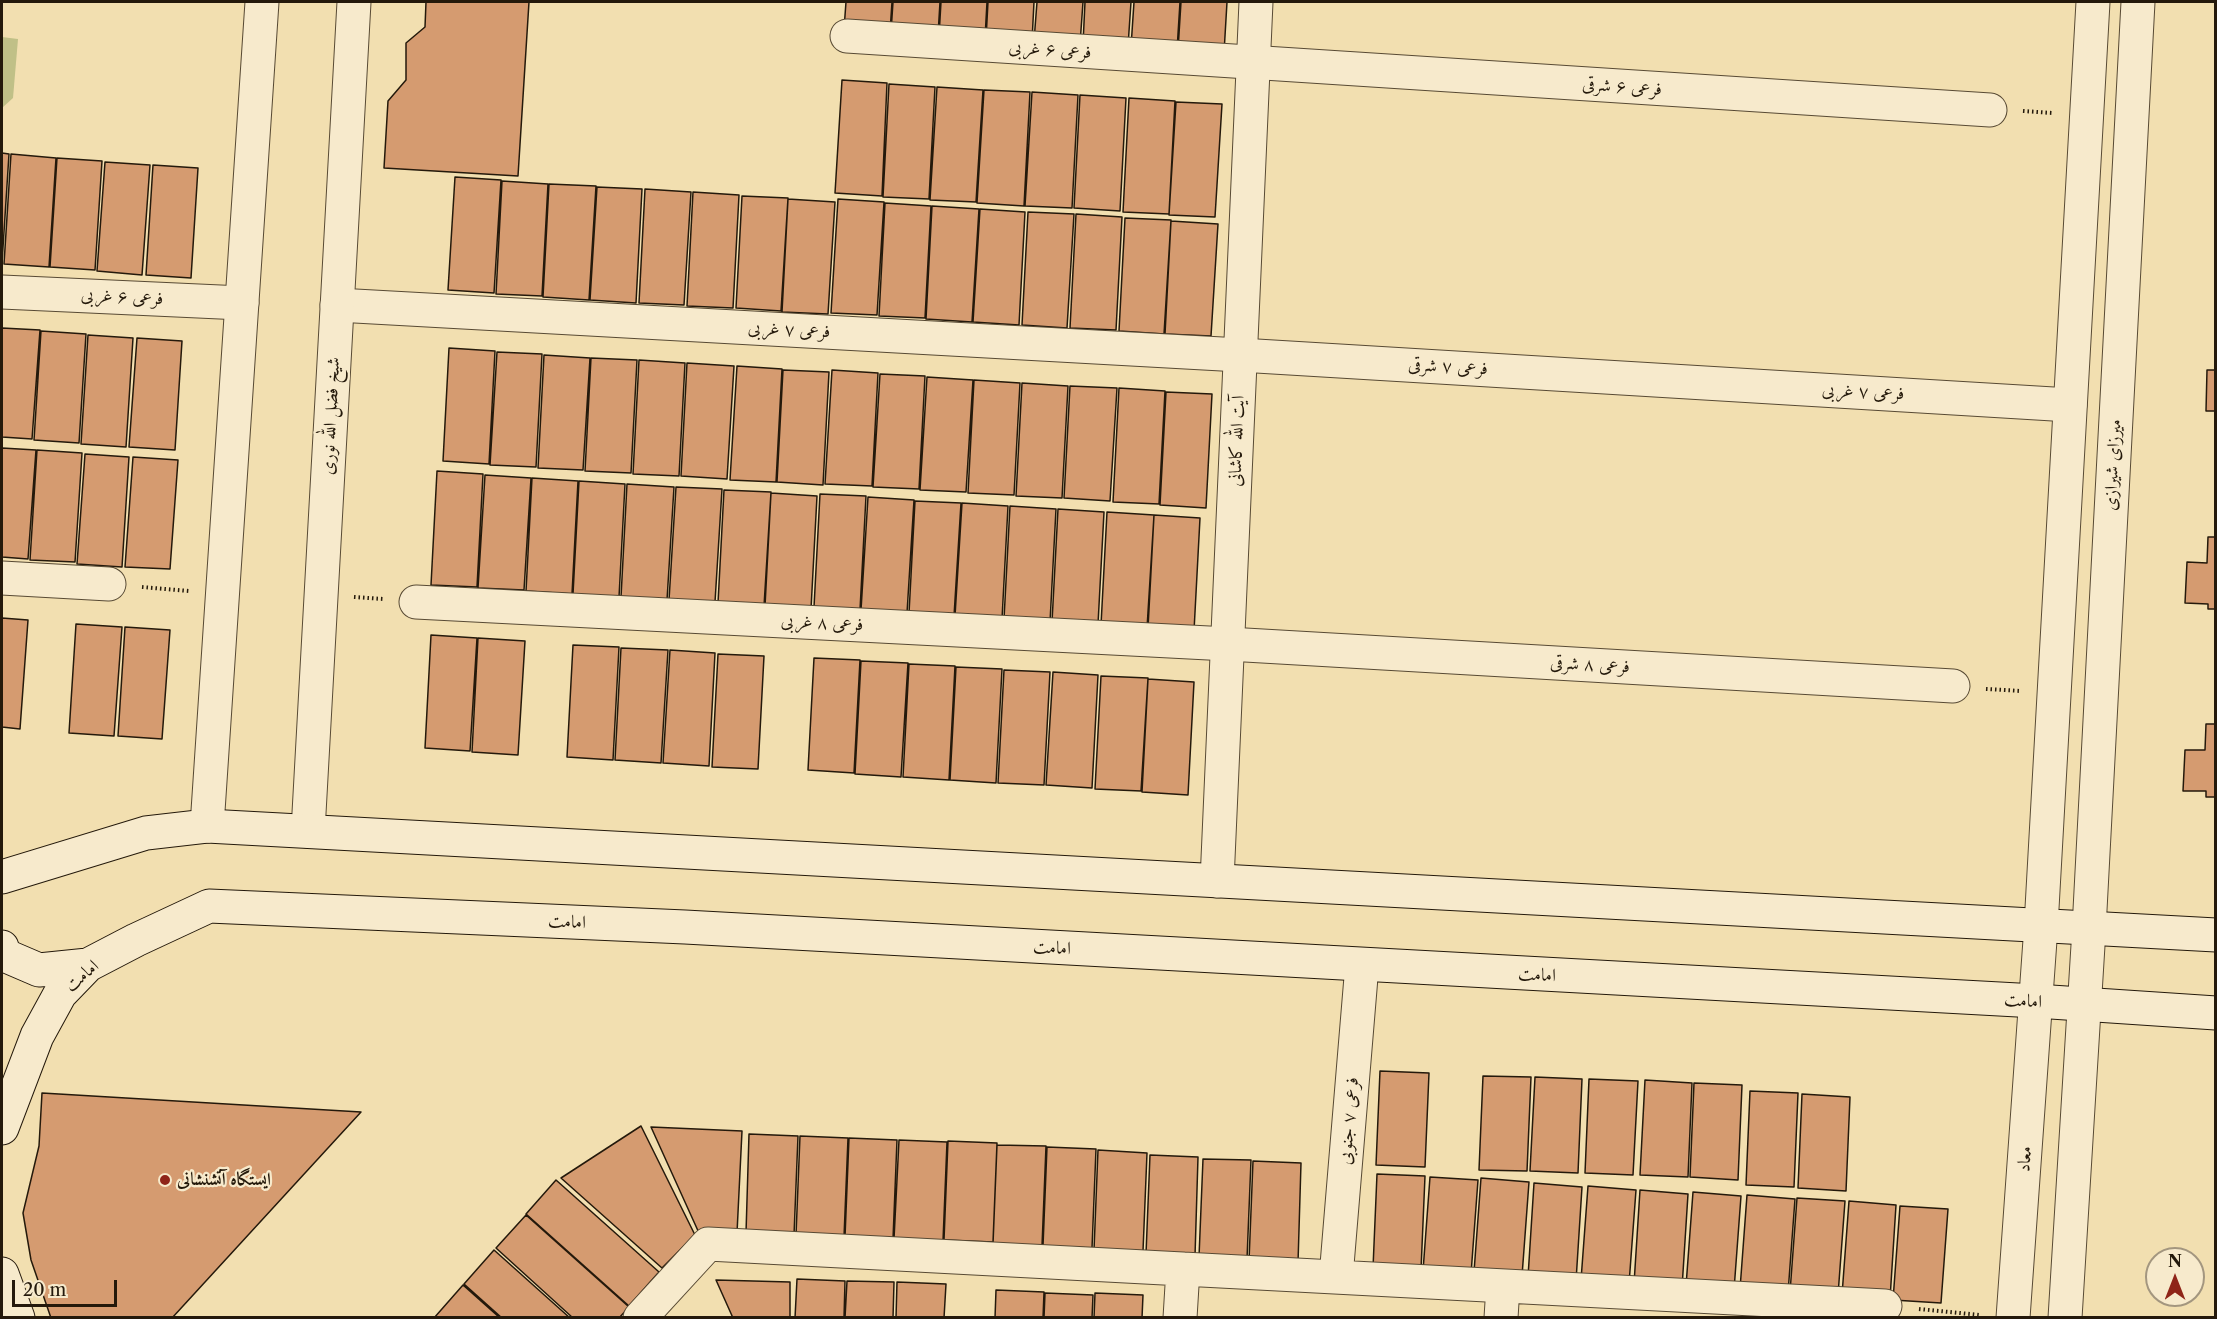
<!DOCTYPE html>
<meta charset="utf-8">
<style>
body{margin:0}
#map{position:relative;width:2217px;height:1319px;overflow:hidden;background:#f2dfb0;font-family:"Libre Caslon Text",serif}
canvas{display:block}
.frame{position:absolute;inset:0;border:3px solid #24190b;pointer-events:none}
.north{position:absolute;left:2145px;top:1247px;width:60px;height:60px;box-sizing:border-box;background:#f7eacc;border:2px solid #a3967f;border-radius:50%;rotate:0deg;font-size:16px;font-weight:700;line-height:24px;text-align:center;color:#24190b}
.north::after{content:'';display:block;margin:auto;width:21px;height:27px;background:#8f2418;clip-path:polygon(50% 0,100% 100%,50% 72%,0 100%)}
.scale{position:absolute;left:12px;top:1280px;width:105px;height:27px;box-sizing:border-box;border:3px solid #24190b;border-top:0;padding-left:8px;font-size:18px;line-height:21px;white-space:nowrap;color:#24190b;-webkit-text-stroke:4px #f7eacc;paint-order:stroke}
</style>
<div id="map">
<canvas width="2217" height="1319"></canvas>
<div class="frame"></div>
<div class="north">N</div>
<div class="scale">20 m</div>
</div>
<script>
const ctx = document.querySelector('canvas').getContext('2d');
ctx.lineJoin = 'round';
function paint(path, color) {
  ctx.fillStyle = color;
  ctx.fill(path, 'evenodd');
}
function strokePath(path, color, width, dash) {
  ctx.strokeStyle = color;
  ctx.lineWidth = width;
  ctx.lineCap = dash ? 'butt' : 'round';
  ctx.setLineDash(dash || []);
  ctx.stroke(path);
}
function drawText(font, color, halo, rows, align = 'center') {
  ctx.font = font + ' "Libre Caslon Text",Amiri,serif';
  ctx.lineWidth = 4.5;
  ctx.setLineDash([]);
  ctx.textBaseline = 'middle';
  ctx.strokeStyle = halo;
  ctx.fillStyle = color;
  for (const [text, x, y, turn = 0] of rows) {
    ctx.save();
    ctx.translate(x, y);
    ctx.rotate((+turn || 0) * Math.PI / 180);
    ctx.textAlign = isNaN(turn) ? turn : align;
    if (halo) ctx.strokeText(text, 0, 0);
    ctx.fillText(text, 0, 0);
    ctx.restore();
  }
}
const green = new Path2D(`
 M2,37L18,39L13,98L2,108Z`);
const building = new Path2D(`
 M426,2H529L518,176L384,168L388,101L406,80V43L425,27Z
 M846,2H892L890,32L844,29Z
 M893,2H940L938,35L891,32Z
 M941,2H987L985,38L939,36Z
 M988,2H1034L1032,41L986,39Z
 M1037,2H1083L1080,44L1034,41Z
 M1085,2H1131L1128,46L1083,44Z
 M1134,2H1180L1177,50L1131,47Z
 M1181,2H1227L1224,53L1178,50Z
 M842,80L887,83L882,196L835,193Z
 M889,84L935,87L929,199L883,197Z
 M937,87L983,90L976,202L930,200Z
 M984,90L1030,92L1024,206L977,203Z
 M1032,92L1078,95L1072,208L1025,206Z
 M1080,95L1126,98L1120,211L1074,208Z
 M1129,98L1175,101L1169,214L1123,212Z
 M1176,102L1222,104L1215,217L1169,215Z
 M2,153L9,154L2,263Z
 M11,154L56,158L49,267L4,264Z
 M57,158L102,161L95,270L50,267Z
 M105,162L150,165L142,275L97,271Z
 M153,165L198,168L191,278L146,275Z
 M455,177L501,180L494,293L448,290Z
 M502,181L548,184L542,296L496,294Z
 M549,184L596,186L589,300L543,297Z
 M597,187L642,189L636,303L590,300Z
 M645,189L691,192L684,305L639,303Z
 M693,192L739,195L733,308L687,306Z
 M742,196L788,198L781,311L736,308Z
 M788,199L835,202L828,314L782,312Z
 M838,199L884,202L877,315L831,313Z
 M885,203L931,206L925,318L879,316Z
 M932,206L979,209L972,322L926,319Z
 M980,209L1025,212L1019,325L973,322Z
 M1028,212L1074,214L1067,328L1022,325Z
 M1076,214L1122,217L1116,330L1070,328Z
 M1125,218L1171,220L1164,334L1119,331Z
 M1171,221L1218,224L1211,336L1165,334Z
 M2,328L40,330L32,439L2,437Z
 M41,331L86,334L79,443L34,440Z
 M88,335L133,338L126,447L81,444Z
 M137,338L182,341L175,450L129,447Z
 M449,348L495,351L489,464L443,461Z
 M497,352L542,354L536,467L490,465Z
 M544,355L590,358L583,470L538,468Z
 M591,358L637,360L631,473L585,471Z
 M639,360L685,363L679,476L633,474Z
 M687,363L734,366L727,479L681,476Z
 M737,366L782,369L776,482L730,480Z
 M783,370L829,372L823,485L777,482Z
 M832,370L878,373L872,486L825,484Z
 M2207,370H2216V411H2206Z
 M880,374L925,376L919,489L873,487Z
 M927,377L973,380L966,492L920,490Z
 M974,380L1020,383L1014,495L968,493Z
 M1022,383L1068,386L1062,498L1016,496Z
 M1070,386L1117,388L1110,501L1064,498Z
 M1119,388L1165,391L1159,504L1113,502Z
 M1166,392L1212,394L1206,508L1160,505Z
 M2,448L36,450L28,559L2,557Z
 M37,450L82,453L75,562L30,560Z
 M85,454L129,457L122,567L77,564Z
 M133,457L178,460L170,569L125,567Z
 M437,471L483,474L477,587L431,585Z
 M485,475L531,478L524,590L478,588Z
 M532,478L578,481L572,594L526,591Z
 M579,481L625,484L619,597L573,594Z
 M627,484L674,487L667,600L621,597Z
 M676,487L722,489L715,602L669,600Z
 M724,490L771,492L764,606L718,603Z
 M771,493L817,496L811,609L765,606Z
 M820,494L866,496L860,610L814,607Z
 M868,497L914,500L907,613L861,610Z
 M915,501L961,503L954,616L909,613Z
 M962,503L1008,506L1002,619L955,616Z
 M1010,506L1056,509L1050,622L1004,619Z
 M1058,509L1104,512L1098,624L1052,622Z
 M1107,512L1154,515L1147,628L1101,625Z
 M1154,515L1200,518L1194,631L1148,628Z
 M2208,537H2216V609H2208V604L2185,603L2187,562L2207,563Z
 M2,618L28,620L20,729L2,727Z
 M76,624L122,627L114,736L69,733Z
 M125,627L170,630L162,739L118,736Z
 M431,635L477,638L470,751L425,748Z
 M478,638L525,641L518,755L472,752Z
 M573,645L619,647L613,760L567,757Z
 M621,648L668,650L661,763L615,760Z
 M670,650L715,653L709,766L663,763Z
 M718,654L764,656L758,769L712,767Z
 M814,658L860,660L854,773L808,770Z
 M861,661L908,663L901,777L855,774Z
 M909,664L955,666L949,780L903,777Z
 M956,667L1002,669L996,783L950,780Z
 M1004,670L1050,672L1044,785L998,783Z
 M1053,672L1098,675L1092,788L1046,785Z
 M1101,676L1148,678L1141,791L1095,789Z
 M1148,679L1194,682L1188,795L1142,792Z
 M2206,724H2216V797H2206V791H2183L2185,750H2205Z
 M1380,1071L1429,1073L1425,1167L1376,1165Z
 M1483,1076L1531,1077L1527,1171L1479,1170Z
 M1535,1077L1582,1079L1578,1173L1530,1171Z
 M1589,1079L1638,1081L1633,1175L1585,1173Z
 M1645,1080L1692,1083L1688,1177L1640,1175Z
 M1694,1083L1742,1085L1738,1180L1690,1177Z
 M1750,1091L1798,1093L1794,1187L1746,1185Z
 M42,1093L361,1112L172,1318H51L31,1260L23,1213L39,1146Z
 M1802,1094L1850,1097L1846,1191L1798,1188Z
 M641,1126L695,1235L662,1268L561,1178Z
 M651,1127L742,1131L737,1233H699Z
 M749,1134L798,1136L794,1235L746,1233Z
 M800,1136L848,1138L844,1237L796,1235Z
 M849,1138L897,1140L893,1239L845,1237Z
 M899,1140L947,1142L943,1241L894,1239Z
 M948,1141L997,1143L993,1242L944,1240Z
 M997,1145L1046,1146L1042,1246L993,1244Z
 M1047,1147L1096,1149L1092,1248L1043,1246Z
 M1098,1150L1147,1153L1143,1251L1094,1250Z
 M1150,1155L1198,1157L1195,1256L1146,1254Z
 M1203,1159L1251,1160L1247,1259L1199,1257Z
 M1253,1161L1301,1163L1298,1263L1249,1261Z
 M1377,1174L1425,1176L1421,1270L1373,1268Z
 M1430,1177L1478,1180L1471,1274L1423,1271Z
 M1481,1178L1529,1182L1522,1276L1474,1272Z
 M556,1180L659,1272L629,1306L526,1214Z
 M1534,1183L1582,1187L1576,1281L1528,1277Z
 M1588,1186L1636,1190L1629,1284L1581,1280Z
 M1640,1190L1688,1194L1682,1288L1634,1284Z
 M1693,1192L1741,1196L1734,1290L1686,1286Z
 M1747,1195L1795,1199L1788,1293L1740,1289Z
 M1797,1198L1845,1201L1838,1295L1790,1292Z
 M1849,1201L1896,1205L1890,1299L1842,1295Z
 M1900,1206L1948,1209L1941,1303L1893,1300Z
 M526,1215L629,1307L619,1318H573L496,1248Z
 M494,1250L570,1318H502L464,1284Z
 M797,1279L845,1281L844,1318H795Z
 M716,1280L790,1282V1318H733Z
 M847,1281L894,1282L893,1318H845Z
 M897,1282L946,1284L944,1318H896Z
 M463,1285L500,1318H434Z
 M996,1290L1044,1292L1043,1318H995Z
 M1045,1293L1093,1295L1092,1318H1044Z
 M1095,1293L1143,1295L1142,1318H1094Z`);
const path = new Path2D(`
 M2023,111L2052,113
 M142,587L189,591
 M354,597L383,599
 M1986,689L2021,691
 M1919,1309L1980,1315`);
const minor = new Path2D(`
 M847,36L1990,110
 M2,292L242,303
 M337,305L1240,355L2070,405
 M2,578L109,584
 M416,602L1228,644L1953,686
 M1336,1277L1362,965
 M640,1318L708,1244L1885,1306
 M1180,1318L1183,1269
 M1501,1318L1503,1286`);
const tertiary = new Path2D(`
 M207,826L262,2
 M308,831L354,2
 M1217,881L1256,2
 M2013,1318L2041,926L2093,2
 M2065,1318L2089,929L2138,2`);
const secondary = new Path2D(`
 M2,877L146,833L207,826L2216,935
 M2,947L4,955L39,970L88,965
 M2,1128L37,1036L60,994L88,965L136,940L209,906L685,927L2036,1001L2216,1013
 M2,1274L18,1318`);
const markers = [
 [165,1180,6,"#8f2418"]
];
const streetNames = [
 ["فرعی ۶ غربی",1050,50,4],
 ["فرعی ۶ شرقی",1622,87,4],
 ["فرعی ۶ غربی",122,297,3],
 ["فرعی ۷ غربی",789,330,3],
 ["فرعی ۷ شرقی",1448,367,3],
 ["فرعی ۷ غربی",1863,392,3],
 ["شیخ فضل الله نوری",331,416,-87],
 ["آیت الله کاشانی",1237,441,-88],
 ["میرزای شیرازی",2113,465,-87],
 ["فرعی ۸ غربی",822,623,3],
 ["فرعی ۸ شرقی",1590,665,3],
 ["امامت",567,922,3],
 ["امامت",1052,948,3],
 ["امامت",1537,975,3],
 ["امامت",82,976,-40],
 ["امامت",2023,1001,4],
 ["فرعی ۷ جنوبی",1349,1121,-85],
 ["معاد",2025,1159,-86]
];
const poiNames = [
 ["ایستگاه آتشنشانی",177,1180]
];
paint(green, '#c0c087');
paint(building, '#d59b70');
strokePath(building, '#24190b', 1.5);
strokePath(minor, '#584a34', 35);
strokePath(tertiary, '#584a34', 35);
strokePath(secondary, '#24190b', 35);
strokePath(path, '#24190b', 4, [1.5, 3]);
strokePath(minor, '#f7eacc', 33);
strokePath(tertiary, '#f7eacc', 33);
strokePath(secondary, '#f7eacc', 33);
for (const [x, y, r, color] of markers) {
  const dot = new Path2D();
  dot.arc(x, y, r, 0, 2 * Math.PI);
  ctx.fillStyle = color;
  ctx.fill(dot);
  strokePath(dot, '#f7eacc', 2);
}
drawText('18px', '#24190b', '#f7eacc', streetNames);
drawText('bold 18px', '#24190b', '#f7eacc', poiNames, 'left');
</script>
